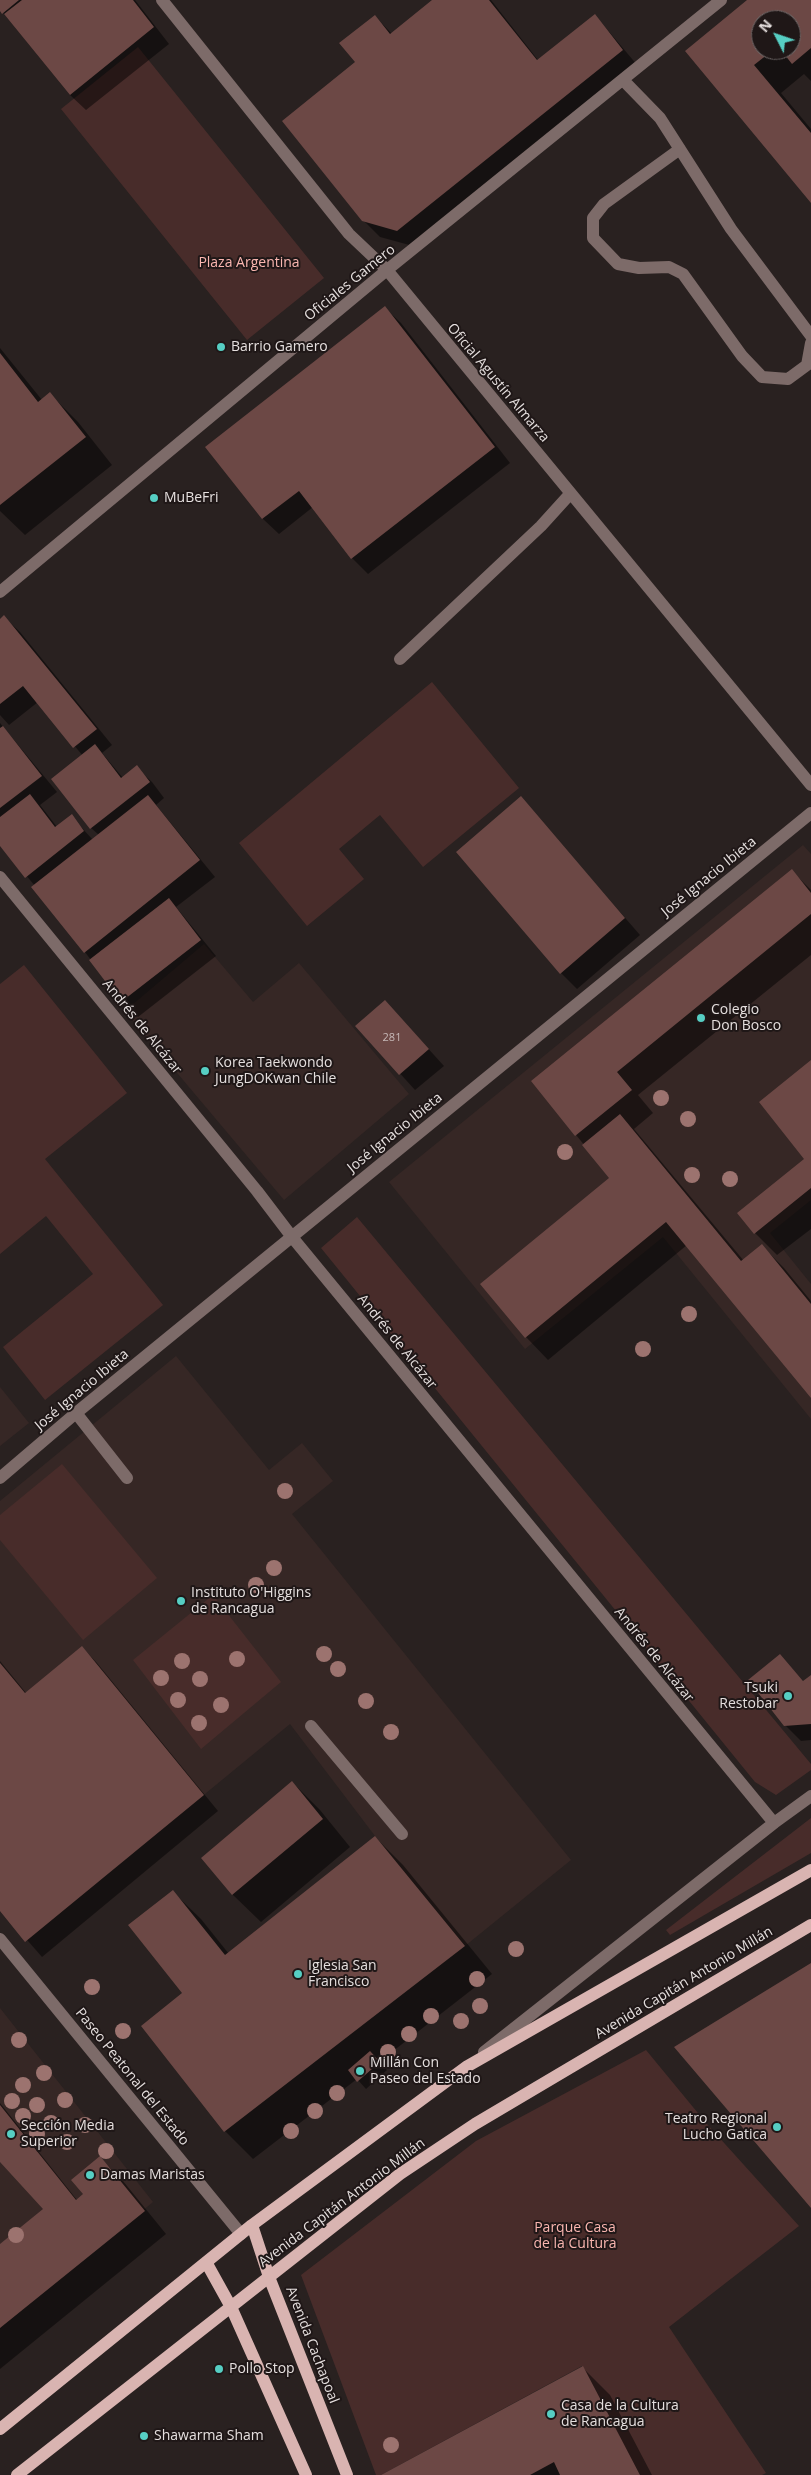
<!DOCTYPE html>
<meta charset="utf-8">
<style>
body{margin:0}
#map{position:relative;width:811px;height:2475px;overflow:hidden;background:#292120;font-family:"Open Sans",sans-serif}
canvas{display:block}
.north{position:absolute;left:751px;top:10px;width:50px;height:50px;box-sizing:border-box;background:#1f1717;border:1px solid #6e6767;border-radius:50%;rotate:311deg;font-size:14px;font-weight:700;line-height:20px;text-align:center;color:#e5dfde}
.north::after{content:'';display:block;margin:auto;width:18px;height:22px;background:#56cec3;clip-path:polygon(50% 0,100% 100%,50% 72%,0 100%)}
</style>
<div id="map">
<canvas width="811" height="2475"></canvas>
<div class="north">N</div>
</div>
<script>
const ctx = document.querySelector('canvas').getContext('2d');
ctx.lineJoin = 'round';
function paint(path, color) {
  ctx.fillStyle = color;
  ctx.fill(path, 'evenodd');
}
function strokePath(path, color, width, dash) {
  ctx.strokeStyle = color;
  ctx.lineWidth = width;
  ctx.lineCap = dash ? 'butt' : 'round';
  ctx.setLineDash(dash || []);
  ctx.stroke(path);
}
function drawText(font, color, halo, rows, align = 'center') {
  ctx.font = font + ' "Open Sans",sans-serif';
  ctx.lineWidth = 4;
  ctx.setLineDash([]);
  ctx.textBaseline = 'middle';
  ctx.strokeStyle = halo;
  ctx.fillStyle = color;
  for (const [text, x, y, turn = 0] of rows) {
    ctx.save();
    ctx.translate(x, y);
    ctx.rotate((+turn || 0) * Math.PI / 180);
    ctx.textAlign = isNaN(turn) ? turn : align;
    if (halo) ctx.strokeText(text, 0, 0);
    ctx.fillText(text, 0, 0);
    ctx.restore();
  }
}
const built = new Path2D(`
 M803,845L811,854V1200L770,1233L811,1284V1419L663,1237L525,1349L389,1182Z
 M204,944L253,1002L299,963L409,1094L284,1200L125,1011Z
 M176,1356L269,1470L302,1443L333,1481L292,1514L571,1860L465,1946L375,1836L290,1724L25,1942L0,1911V1501Z
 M0,1387L29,1423L0,1446Z
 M0,2008L153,2202L0,2328Z`);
const green = new Path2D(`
 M138,47L324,278L247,340L61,109Z
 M432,682L519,788L423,867L380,815L339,849L364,879L307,926L239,843Z
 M24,965L127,1093L45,1159L163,1305L45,1400L3,1347L93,1274L46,1216L0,1254V984Z
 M357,1217L811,1764V1770L776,1795L755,1782L321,1248Z
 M62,1464L157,1578L83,1640L0,1540V1515Z
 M213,1595L281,1682L201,1749L133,1660Z
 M811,1818V1853L670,1935L666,1930Z
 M646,2050L707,2124L799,2226L669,2327L766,2473L762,2475H640L582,2366L381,2475H376L301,2275L476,2141Z`);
const shadow = new Path2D(`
 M0,0H135L169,44L86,110L70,95L0,9Z
 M434,0H491L538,60L595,15L638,66L413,246L380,237L363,220L357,62L375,16L392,34Z
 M749,0H811V81L804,74L781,93L811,129V201L687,51ZM761,20H791V50H761Z
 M385,308L401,323L510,463L368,574L352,558L313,507L279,534L263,519L207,447Z
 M0,348L42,400L50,394L78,422L112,465L25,535L0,511Z
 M4,617L20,632L112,745L102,753L123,778L136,767L152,782L164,798L156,805L215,877L176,907L216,956L138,1017L122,1001L35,886L0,844V723L57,792L40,805L57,827L71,816L93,840L99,835L91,828L83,756L38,702L9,725L0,715V620Z
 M521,798L640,935L577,989L561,973Z
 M792,871L811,890V955L638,1095L653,1113L634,1129L744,1261L762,1246L784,1268L811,1301V1396L687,1245L548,1360L526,1337L611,1178L533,1082Z
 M385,1001L444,1066L415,1090L357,1026Z
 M811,1062V1229L777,1255L755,1233L806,1159Z
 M82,1647L97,1663L218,1811L42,1957L0,1909V1661L26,1693Z
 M780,1656L804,1682L811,1676V1740L801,1741L785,1725Z
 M292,1782L320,1810L350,1847L261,1922L233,1895L202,1858Z
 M375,1837L403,1865L492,1974L379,2062L387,2070L366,2089L357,2079L253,2159L225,2131L142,2026L184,1993L173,1892L201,1919L229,1954Z
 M0,2103L77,2200L85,2195L100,2158L123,2181L166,2234L0,2369V2245L45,2209L0,2160Z
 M582,2367L610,2395L652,2475H384Z`);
const building = new Path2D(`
 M0,0H19L2,14L0,11Z
 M22,0H133L154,27L70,95L4,14Z
 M432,0H489L537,60L595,14L623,50L397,231L362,221L282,121L355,62L339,43L375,15L390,34Z
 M747,0H811V48L792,64L781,50H791V20H761V50H773L754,65L811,133V203L685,51Z
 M385,306L495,447L351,559L299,491L262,519L205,447Z
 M0,353L38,402L50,392L86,437L0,505Z
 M4,615L97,729L73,748L23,686L0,704V619Z
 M3,726L42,776L0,808V728Z
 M95,744L121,778L137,765L150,782L90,829L51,779Z
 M30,794L55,827L72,814L84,831L25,878L0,846V817Z
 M148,795L200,860L84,953L31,887Z
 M521,796L625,918L560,974L456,852Z
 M792,869L811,893V914L617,1072L632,1090L575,1136L531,1081Z
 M169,898L201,940L121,1002L89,960Z
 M385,1000L429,1049L399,1075L355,1026Z
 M811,1060V1188L754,1234L737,1213L804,1159L759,1102Z
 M620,1114L741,1261L762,1244L811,1304V1398L666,1222L525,1338L480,1284L609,1178L582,1145Z
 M82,1646L204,1795L25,1942L0,1911V1663L25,1693Z
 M780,1654L803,1681L811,1675V1724L784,1726L748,1680Z
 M292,1781L323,1819L232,1895L201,1858Z
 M375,1836L465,1946L224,2132L141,2026L182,1993L128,1925L173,1890L225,1955Z
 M811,1963V2208L674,2047Z
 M370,2051L380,2062L357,2082L348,2070Z
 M0,2105L76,2200L83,2194L71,2180L100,2156L145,2211L0,2328V2244L43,2209L0,2162Z
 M583,2366L640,2475H560L554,2462L530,2475H381Z`);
const minor = new Path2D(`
 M162,0L349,234L387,270L811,785
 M623,80L660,118L731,229L811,336
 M680,149L604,204L593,218V238L618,264L639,268L669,267L683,274L742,356L762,377L788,379L807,365L811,343
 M0,592L387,270L721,0
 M400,659L541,526L570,494
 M0,877L257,1191L292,1237L774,1823
 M76,1413L127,1478
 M0,1478L76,1413L811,813
 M311,1726L402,1834
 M0,1939L241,2234
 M484,2052L774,1823L811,1796`);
const major = new Path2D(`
 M252,2225L269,2277L347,2475
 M206,2262L231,2307L306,2475
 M0,2429L252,2225L466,2067L811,1870
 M17,2475L400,2174L475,2124L811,1925`);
const trees = [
 [661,1098],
 [688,1119],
 [565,1152],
 [692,1175],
 [730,1179],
 [689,1314],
 [643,1349],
 [285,1491],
 [274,1568],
 [256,1585],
 [324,1654],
 [237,1659],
 [182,1661],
 [338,1669],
 [161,1678],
 [200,1679],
 [178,1700],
 [366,1701],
 [221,1705],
 [199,1723],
 [391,1732],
 [516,1949],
 [477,1979],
 [92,1987],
 [480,2006],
 [431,2016],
 [461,2021],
 [123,2031],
 [409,2034],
 [19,2040],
 [388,2052],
 [44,2073],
 [23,2085],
 [337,2093],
 [65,2100],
 [12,2101],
 [37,2105],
 [315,2111],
 [23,2116],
 [51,2123],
 [85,2125],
 [291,2131],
 [37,2134],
 [67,2142],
 [106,2151],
 [16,2235],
 [391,2445]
];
const markers = [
 [221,347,5,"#56cec3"],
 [154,498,5,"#56cec3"],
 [701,1018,5,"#56cec3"],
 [205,1071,5,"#56cec3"],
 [181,1601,5,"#56cec3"],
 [788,1696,5,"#56cec3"],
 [298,1974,5,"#56cec3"],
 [360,2071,5,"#56cec3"],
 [777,2127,5,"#56cec3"],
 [11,2134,5,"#56cec3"],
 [90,2175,5,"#56cec3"],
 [219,2369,5,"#56cec3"],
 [551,2414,5,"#56cec3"],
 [144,2436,5,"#56cec3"]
];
const numberNames = [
 ["281",392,1038]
];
const parkNames = [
 ["Plaza Argentina",249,263],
 ["Parque Casa",575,2228],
 ["de la Cultura",575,2244]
];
const streetNames = [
 ["Oficiales Gamero",350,283,-39],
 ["Oficial Agustín Almarza",498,383,50],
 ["José Ignacio Ibieta",709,877,-39],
 ["Andrés de Alcázar",142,1027,51],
 ["José Ignacio Ibieta",395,1133,-39],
 ["Andrés de Alcázar",397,1342,51],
 ["José Ignacio Ibieta",82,1390,-40],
 ["Andrés de Alcázar",654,1655,51],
 ["Avenida Capitán Antonio Millán",684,1983,-31],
 ["Paseo Peatonal del Estado",132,2077,51],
 ["Avenida Capitán Antonio Millán",342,2203,-37],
 ["Avenida Cachapoal",312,2345,69]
];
const poiNames = [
 ["Barrio Gamero",231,347],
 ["MuBeFri",164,498],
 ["Colegio",711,1010],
 ["Don Bosco",711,1026],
 ["Korea Taekwondo",215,1063],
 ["JungDOKwan Chile",215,1079],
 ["Instituto O'Higgins",191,1593],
 ["de Rancagua",191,1609],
 ["Tsuki",778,1688,"right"],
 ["Restobar",778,1704,"right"],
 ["Iglesia San",308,1966],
 ["Francisco",308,1982],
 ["Millán Con",370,2063],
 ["Paseo del Estado",370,2079],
 ["Teatro Regional",767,2119,"right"],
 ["Lucho Gatica",767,2135,"right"],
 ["Sección Media",21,2126],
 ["Superior",21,2142],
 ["Damas Maristas",100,2175],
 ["Pollo Stop",229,2369],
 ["Casa de la Cultura",561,2406],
 ["de Rancagua",561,2422],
 ["Shawarma Sham",154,2436]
];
paint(built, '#362725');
paint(green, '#482c2a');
paint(shadow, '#0007');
paint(building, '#6c4845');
strokePath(minor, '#7d6b69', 12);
strokePath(major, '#d9b4b1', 12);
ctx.fillStyle = '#9c736f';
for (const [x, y] of trees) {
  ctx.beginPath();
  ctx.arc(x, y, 8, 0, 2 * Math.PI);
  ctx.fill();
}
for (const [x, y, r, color] of markers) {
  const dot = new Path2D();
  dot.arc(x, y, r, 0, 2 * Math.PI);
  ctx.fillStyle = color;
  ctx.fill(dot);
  strokePath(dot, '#1f1717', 2);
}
drawText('11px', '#c7b9b8', null, numberNames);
drawText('14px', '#fab6b0', '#1f1717', parkNames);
drawText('14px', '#e5dfde', '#1f1717', streetNames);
drawText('14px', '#e5dfde', '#1f1717', poiNames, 'left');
</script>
